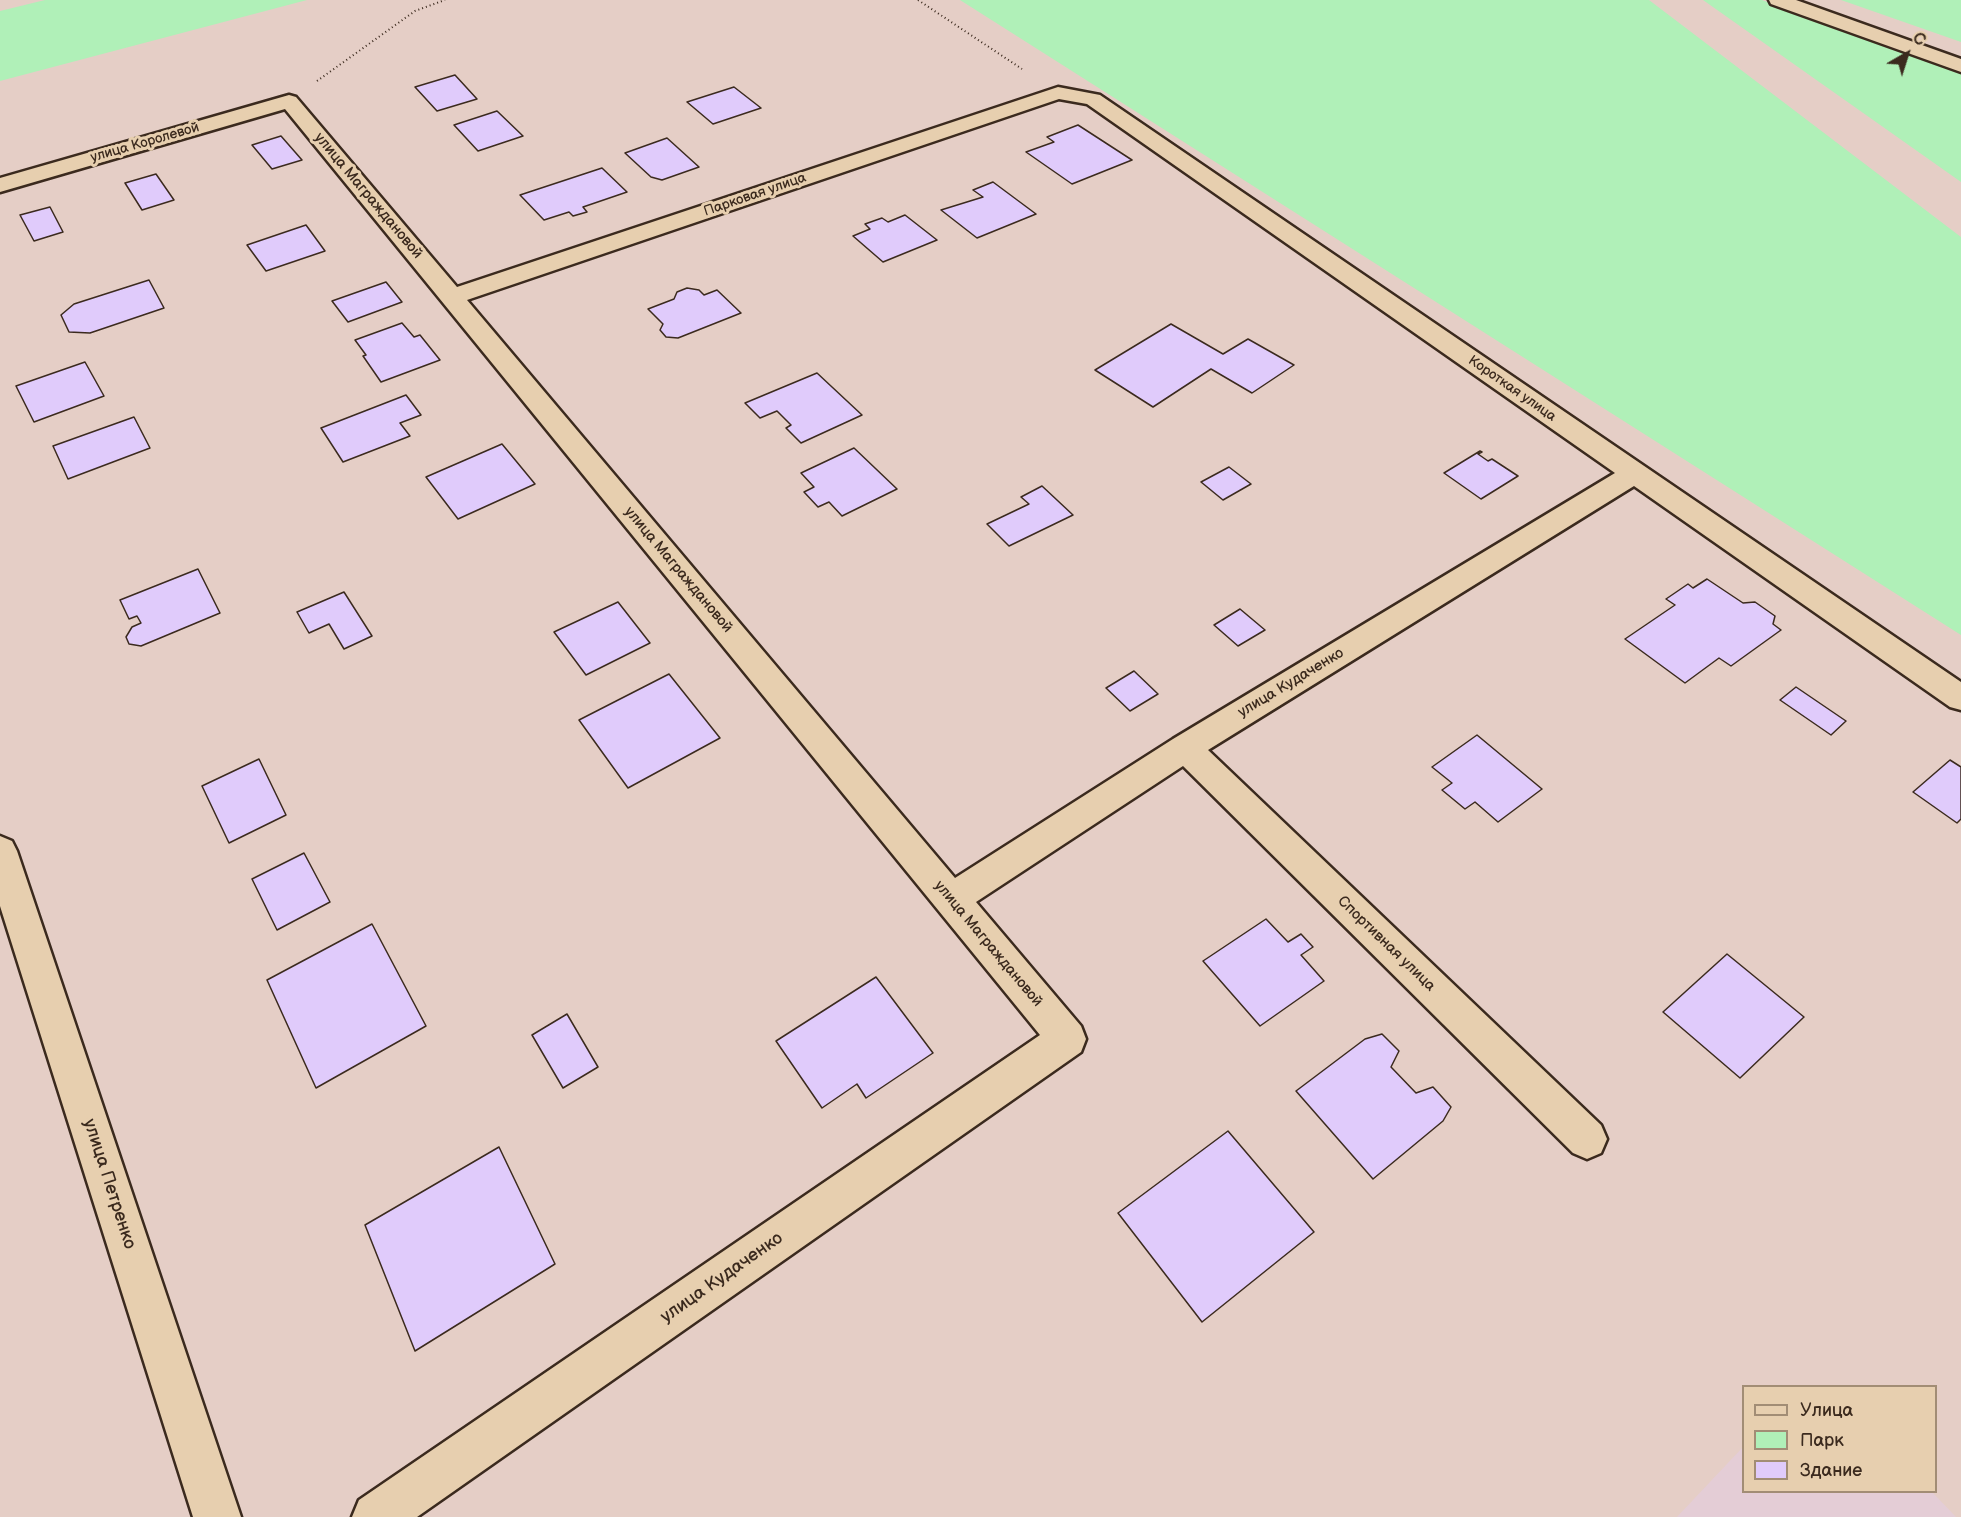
<!DOCTYPE html>
<meta charset="utf-8">
<style>
body{margin:0}
#map{position:relative;width:1961px;height:1517px;overflow:hidden;background:#e5cec6;font-family:"Balsamiq Sans",sans-serif}
canvas{display:block}
.legend{position:absolute;left:1742px;top:1385px;width:195px;height:108px;box-sizing:border-box;background:#e7cfaf;border:2px solid #a28d75;margin:0;padding:8px 10px;list-style:none;font-size:18px;color:#3b2a1e}
.legend li{display:flex;align-items:center;gap:12px;height:30px}
.legend b{width:30px;border:2px solid #a28d75}
.north{position:absolute;left:1877px;top:24px;width:60px;height:60px;-webkit-text-stroke:4px #e7cfaf;paint-order:stroke;rotate:39deg;font-size:16px;font-weight:700;line-height:24px;text-align:center;color:#3b2a1e}
.north::after{content:'';display:block;margin:auto;width:21px;height:27px;background:#3b2a1e;clip-path:polygon(50% 0,100% 100%,50% 72%,0 100%)}
</style>
<div id="map">
<canvas width="1961" height="1517"></canvas>
<ul class="legend">
<li><b style="height:8px;background:#e7cfaf"></b>Улица</li>
<li><b style="height:16px;background:#b0f0b8"></b>Парк</li>
<li><b style="height:16px;background:#e0cbfb"></b>Здание</li>
</ul>
<div class="north">С</div>
</div>
<script>
const ctx = document.querySelector('canvas').getContext('2d');
ctx.lineJoin = 'round';
function paint(path, color) {
  ctx.fillStyle = color;
  ctx.fill(path, 'evenodd');
}
function strokePath(path, color, width, dash) {
  ctx.strokeStyle = color;
  ctx.lineWidth = width;
  ctx.lineCap = dash ? 'butt' : 'round';
  ctx.setLineDash(dash || []);
  ctx.stroke(path);
}
function drawText(font, color, halo, rows, align = 'center') {
  ctx.font = font + ' "Balsamiq Sans",sans-serif';
  ctx.lineWidth = 6;
  ctx.setLineDash([]);
  ctx.textBaseline = 'middle';
  ctx.strokeStyle = halo;
  ctx.fillStyle = color;
  for (const [text, x, y, turn = 0] of rows) {
    ctx.save();
    ctx.translate(x, y);
    ctx.rotate((+turn || 0) * Math.PI / 180);
    ctx.textAlign = isNaN(turn) ? turn : align;
    if (halo) ctx.strokeText(text, 0, 0);
    ctx.fillText(text, 0, 0);
    ctx.restore();
  }
}
const built = new Path2D(`
 M1743,1447L1744,1492H1932L1956,1517H1677Z`);
const green = new Path2D(`
 M45,0H307L0,81V11Z
 M960,0H1649L1961,237V635Z
 M1703,0H1762L1961,73V182Z
 M1841,0H1961V42Z`);
const building = new Path2D(`
 M455,75L477,99L437,111L415,87Z
 M734,87L761,108L713,124L687,102Z
 M497,111L523,136L478,151L454,125Z
 M1078,125L1132,160L1072,184L1026,152L1054,142L1047,137Z
 M281,136L302,160L272,169L252,145Z
 M667,138L699,167L662,180L651,177L625,153Z
 M602,168L627,192L583,207L587,212L573,216L569,212L544,220L520,195Z
 M156,174L174,200L142,210L125,183Z
 M993,182L1036,214L977,238L941,210L983,197L973,190Z
 M50,207L63,232L34,241L20,215Z
 M905,215L937,240L883,262L853,236L870,229L865,224L882,218L888,222Z
 M306,225L325,251L266,271L247,245Z
 M149,280L164,308L90,333L69,332L61,315L74,304Z
 M386,282L402,302L348,322L332,301Z
 M687,288L699,290L704,295L717,290L741,313L678,338L666,337L660,330L663,324L648,309L674,299L677,292Z
 M402,323L414,337L420,335L440,360L381,382L363,356L366,355L355,340Z
 M1171,324L1223,354L1248,339L1294,365L1252,393L1211,369L1153,407L1095,370Z
 M85,362L104,396L34,422L16,386Z
 M817,373L862,415L801,443L786,428L791,425L777,411L760,418L745,403Z
 M406,395L421,415L400,423L410,436L343,462L321,428Z
 M134,417L150,448L68,479L53,446Z
 M502,444L535,484L458,519L426,477Z
 M854,448L897,489L842,516L829,502L818,507L804,492L814,487L801,473Z
 M1480,451L1482,452L1478,454L1488,461L1492,459L1518,476L1481,499L1444,473Z
 M1229,467L1251,484L1223,500L1201,482Z
 M1042,486L1073,515L1009,546L987,524L1029,504L1021,497Z
 M198,569L220,613L141,646L129,644L126,637L132,627L141,623L137,616L129,619L120,600Z
 M1707,579L1743,603L1755,602L1775,616L1773,624L1781,630L1731,666L1719,658L1685,683L1625,639L1675,605L1666,599L1688,584L1693,588Z
 M344,592L372,636L344,649L329,624L309,633L297,612Z
 M618,602L650,643L586,675L554,632Z
 M1240,609L1265,630L1238,646L1214,625Z
 M1134,671L1158,694L1130,711L1106,688Z
 M669,674L720,738L628,788L579,720Z
 M1796,687L1846,721L1831,735L1780,700Z
 M1477,735L1542,789L1498,822L1475,802L1465,809L1442,790L1452,783L1432,767Z
 M259,759L286,815L229,843L202,786Z
 M1950,760L1961,767V819L1957,823L1913,792Z
 M304,853L330,902L277,930L252,879Z
 M1266,919L1288,942L1301,934L1313,947L1301,955L1324,981L1260,1026L1203,961Z
 M372,924L426,1026L316,1088L267,980Z
 M1727,954L1804,1017L1740,1078L1663,1012Z
 M876,977L933,1053L866,1098L857,1084L822,1108L776,1041Z
 M567,1014L598,1067L563,1088L532,1035Z
 M1382,1034L1399,1051L1391,1067L1416,1093L1433,1087L1451,1107L1443,1121L1373,1179L1296,1091L1365,1039Z
 M1228,1131L1314,1232L1202,1322L1118,1213Z
 M499,1147L555,1264L415,1351L365,1225Z`);
const path = new Path2D(`
 M918,0L1022,69
 M317,81L415,11L445,0`);
const street = new Path2D(`
 M1769,0H1796L1961,59V72L1771,4Z
 M1058,87L1100,95L1961,682V710L1950,707L1634,486L1208,750L1601,1125L1607,1139L1601,1153L1587,1159L1573,1153L1183,766L976,902L1081,1026L1086,1039L1081,1052L417,1517H352L359,1500L1040,1035L285,109L0,192V178L289,95L296,97L457,287ZM1059,99L1087,104L1615,473L1173,739L955,878L467,300Z
 M0,836L12,841L17,851L241,1517H193L0,906Z`);
const farStreetnames = [
 ["улица Королевой",145,143,-16],
 ["Парковая улица",755,195,-19],
 ["Короткая улица",1512,389,35]
];
const streetNames = [
 ["улица Маграждановой",368,196,50],
 ["улица Маграждановой",678,570,50],
 ["улица Кудаченко",1291,683,-31],
 ["улица Маграждановой",988,944,50],
 ["Спортивная улица",1386,944,44]
];
const nearStreetnames = [
 ["улица Петренко",109,1184,72],
 ["улица Кудаченко",722,1278,-35]
];
paint(built, '#e4cdd6');
paint(green, '#b0f0b8');
paint(building, '#e0cbfb');
strokePath(building, '#3b2a1e', 1.5);
strokePath(street, '#3b2a1e', 5);
strokePath(path, '#3b2a1e', 2, [1, 3]);
paint(street, '#e7cfaf');
drawText('14px', '#3b2a1e', '#e7cfaf', farStreetnames);
drawText('15px', '#3b2a1e', '#e7cfaf', streetNames);
drawText('18px', '#3b2a1e', '#e7cfaf', nearStreetnames);
</script>
